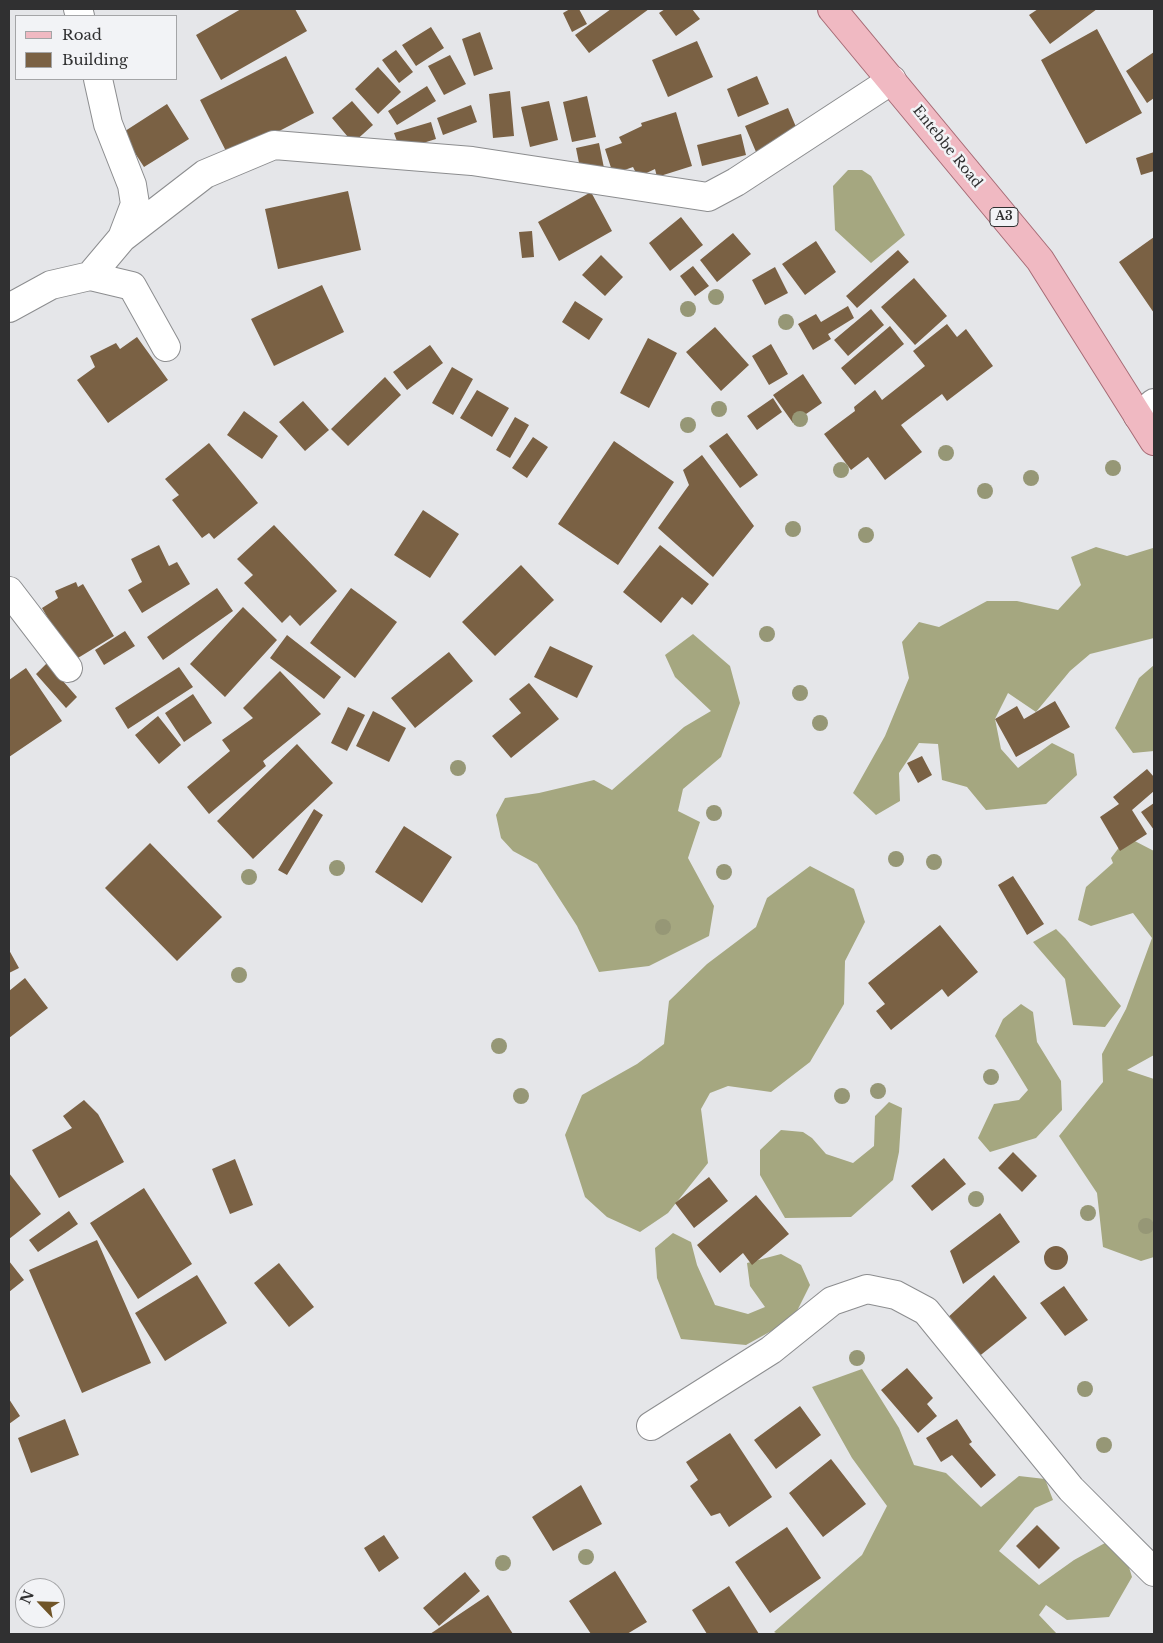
<!DOCTYPE html>
<style>
body{margin:0}
#map{position:relative;width:1163px;height:1643px;overflow:hidden;background:#e5e6e9;font-family:"Libre Baskerville",serif}
canvas{display:block}
.frame{position:absolute;inset:0;border:10px solid #303031;pointer-events:none}
.legend{position:absolute;left:15px;top:15px;width:162px;height:65px;box-sizing:border-box;background:#f2f3f6;border:1px solid #a4a5a7;margin:0;padding:6px 9px;list-style:none;font-size:15px;color:#303031}
.legend li{display:flex;align-items:center;gap:10px;height:25px}
.legend b{width:25px;border:1px solid #a4a5a7}
.north{position:absolute;left:15px;top:1578px;width:50px;height:50px;box-sizing:border-box;background:#f2f3f6;border:1px solid #a4a5a7;border-radius:50%;rotate:294deg;font-size:14px;font-weight:700;line-height:20px;text-align:center;color:#303031}
.north::after{content:'';display:block;margin:auto;width:18px;height:22px;background:#705427;clip-path:polygon(50% 0,100% 100%,50% 72%,0 100%)}
</style>
<div id="map">
<canvas width="1163" height="1643"></canvas>
<div class="frame"></div>
<ul class="legend">
<li><b style="height:6px;background:#f0b9c2"></b>Road</li>
<li><b style="height:14px;background:#7a6144"></b>Building</li>
</ul>
<div class="north">N</div>
</div>
<script>
const ctx = document.querySelector('canvas').getContext('2d');
ctx.lineJoin = 'round';
function paint(path, color) {
  ctx.fillStyle = color;
  ctx.fill(path, 'evenodd');
}
function strokePath(path, color, width, dash) {
  ctx.strokeStyle = color;
  ctx.lineWidth = width;
  ctx.lineCap = dash ? 'butt' : 'round';
  ctx.setLineDash(dash || []);
  ctx.stroke(path);
}
function drawText(font, color, halo, rows, align = 'center') {
  ctx.font = font + ' "Libre Baskerville",serif';
  ctx.lineWidth = 5;
  ctx.setLineDash([]);
  ctx.textBaseline = 'middle';
  ctx.strokeStyle = halo;
  ctx.fillStyle = color;
  for (const [text, x, y, turn = 0] of rows) {
    ctx.save();
    ctx.translate(x, y);
    ctx.rotate((+turn || 0) * Math.PI / 180);
    ctx.textAlign = isNaN(turn) ? turn : align;
    if (halo) ctx.strokeText(text, 0, 0);
    ctx.fillText(text, 0, 0);
    ctx.restore();
  }
}
const forest = new Path2D(`
 M848,170H862L871,176L905,235L871,263L835,230L833,186Z
 M1096,547L1127,556L1153,548L1154,549V638L1090,654L1070,671L1036,712L1008,693L995,719L1001,749L1018,768L1052,743L1074,754L1077,775L1046,804L986,810L967,787L942,780L938,744L919,743L899,773L900,801L876,815L853,793L885,736L909,678L902,642L919,622L939,627L987,601H1017L1058,610L1081,585L1071,557Z
 M693,634L730,666L740,703L721,757L683,789L678,811L700,822L688,858L714,906L709,936L649,966L599,972L577,926L537,864L513,851L501,838L496,815L505,798L539,793L594,780L612,790L684,727L711,711L675,677L665,655Z
 M1154,665V751L1133,753L1115,728L1139,678Z
 M1127,837L1154,851V1055L1127,1070L1154,1079V1257L1141,1261L1103,1247L1097,1193L1059,1136L1103,1082L1102,1054L1126,1009L1152,938L1133,913L1091,926L1078,920L1086,887L1113,863L1111,858Z
 M810,866L854,889L865,922L845,961L844,1004L810,1062L771,1092L728,1086L710,1093L701,1109L708,1163L668,1213L640,1232L607,1217L585,1197L565,1135L582,1095L637,1064L664,1044L669,1001L707,964L756,927L767,898Z
 M1056,929L1065,938L1121,1006L1105,1027L1073,1025L1065,979L1033,942Z
 M1021,1004L1033,1012L1037,1042L1061,1081L1062,1110L1036,1138L990,1152L978,1138L994,1104L1019,1100L1028,1090L995,1036L1003,1019Z
 M889,1102L902,1108L899,1152L893,1180L851,1217L785,1218L760,1175V1150L781,1130L803,1132L812,1138L826,1154L853,1163L874,1146L875,1116Z
 M673,1233L691,1242L697,1265L715,1305L748,1314L765,1307L750,1286L747,1263L781,1254L801,1265L810,1285L793,1319L746,1345L681,1339L657,1278L655,1248Z
 M862,1369L899,1428L914,1465L946,1473L981,1507L1019,1476L1045,1479L1053,1500L1035,1508L999,1551L1039,1585L1074,1560L1105,1543L1124,1551L1132,1577L1109,1617L1067,1620L1046,1605L1039,1615L1057,1634H778L774,1632L862,1555L887,1506L852,1458L812,1387Z`);
const building = new Path2D(`
 M241,9H295L307,31L221,80L196,35Z
 M570,9H579L587,24L572,32L563,13Z
 M611,9H649L589,53L575,35Z
 M665,9H692L700,19L676,36L659,13Z
 M1038,9H1097L1050,44L1029,15Z
 M431,27L444,48L416,66L402,45Z
 M1097,29L1142,113L1086,144L1041,60Z
 M480,32L493,69L474,76L462,39Z
 M697,41L713,77L668,97L652,60Z
 M396,50L413,72L399,83L382,60Z
 M1154,52V98L1147,103L1126,71Z
 M450,55L466,84L444,95L428,66Z
 M286,56L314,113L229,157L200,100Z
 M378,67L401,92L378,114L355,89Z
 M757,76L769,104L738,117L727,89Z
 M427,86L436,101L397,125L388,111Z
 M510,91L514,136L493,138L489,94Z
 M587,96L596,137L572,142L563,102Z
 M352,101L373,125L353,143L332,118Z
 M549,101L558,140L530,147L521,107Z
 M167,104L189,139L144,167L122,133Z
 M471,105L477,122L443,135L437,118Z
 M788,108L802,141L759,159L745,126Z
 M676,112L692,166L657,177L655,169L638,177L633,167L613,174L605,149L622,143L619,137L642,126L641,123Z
 M431,122L436,139L400,150L394,133Z
 M741,134L746,155L702,166L697,145Z
 M599,143L604,168L581,173L576,148Z
 M1154,152V171L1141,175L1136,158Z
 M348,191L361,250L278,269L265,209Z
 M591,192L612,231L559,261L538,222Z
 M681,217L703,245L670,271L649,243Z
 M532,231L534,257L522,258L519,232Z
 M733,233L751,254L717,282L700,260Z
 M1154,237V313L1119,262Z
 M816,241L836,272L805,295L782,264Z
 M898,250L909,262L857,308L846,296Z
 M601,255L623,277L605,296L582,275Z
 M693,266L709,286L695,296L680,276Z
 M775,267L788,293L765,305L752,280Z
 M914,278L947,316L915,345L881,307Z
 M322,285L344,332L274,366L251,319Z
 M575,301L603,319L589,340L562,322Z
 M848,306L854,318L828,334L831,339L813,350L798,324L816,314L821,322Z
 M871,309L884,325L848,356L834,340Z
 M947,324L957,337L966,329L993,366L947,401L942,394L901,425L922,452L885,480L868,457L851,470L824,434L855,411L854,407L875,390L882,400L925,366L913,351Z
 M890,326L904,344L855,385L841,368Z
 M715,327L749,365L721,391L686,352Z
 M137,337L168,380L108,423L77,380L95,367L90,356L116,343L120,349Z
 M648,338L677,353L649,408L620,393Z
 M771,344L788,374L769,385L752,356Z
 M430,345L443,363L407,390L393,372Z
 M452,367L473,379L453,415L432,403Z
 M803,374L822,403L793,423L773,395Z
 M385,377L401,395L348,446L331,429Z
 M477,390L509,408L492,437L460,418Z
 M773,398L782,412L757,430L747,416Z
 M303,401L329,430L305,451L279,422Z
 M244,411L278,436L262,459L227,435Z
 M515,417L529,425L510,458L496,450Z
 M727,433L758,475L740,488L709,446Z
 M533,437L548,447L527,478L512,468Z
 M614,441L674,482L618,565L558,524Z
 M209,443L258,503L214,539L209,533L202,538L172,500L179,495L165,479Z
 M702,455L754,526L713,577L658,528L689,485L683,470Z
 M423,510L459,534L430,578L394,555Z
 M274,525L337,591L300,626L290,615L282,623L244,583L253,575L237,559Z
 M159,545L169,566L177,562L190,584L142,613L128,590L142,582L131,559Z
 M660,545L709,584L692,605L682,597L661,623L623,592Z
 M521,565L554,600L495,656L462,622Z
 M76,582L78,587L83,584L114,636L73,661L42,608L58,598L55,591Z
 M217,588L233,611L163,660L147,637Z
 M351,588L397,622L355,678L310,643Z
 M243,607L277,640L225,697L190,664Z
 M125,631L135,646L104,665L95,650Z
 M287,635L341,677L324,699L270,658Z
 M550,646L593,666L577,698L534,677Z
 M449,652L473,681L415,728L391,698Z
 M47,663L77,697L66,708L36,674Z
 M179,667L193,687L128,729L115,708Z
 M26,668L62,721L9,757V680Z
 M280,671L321,714L263,761L266,766L209,814L187,787L230,751L222,740L253,718L243,708Z
 M529,683L559,719L511,758L492,736L521,713L509,699Z
 M193,694L212,723L184,742L165,713Z
 M1055,701L1070,727L1016,757L995,719L1017,706L1024,719Z
 M348,707L365,715L347,751L331,743Z
 M373,711L406,728L389,762L356,746Z
 M158,716L181,745L159,764L135,735Z
 M297,744L333,783L253,859L217,821Z
 M922,756L932,775L918,783L907,763Z
 M1147,769L1154,777V791L1132,810L1147,834L1120,851L1100,817L1119,804L1113,797Z
 M1154,803V830L1141,812Z
 M314,809L323,815L287,875L278,870Z
 M404,826L452,857L422,903L375,872Z
 M150,843L222,917L177,961L105,888Z
 M1013,876L1044,924L1027,935L998,885Z
 M940,925L978,972L948,997L942,989L891,1030L876,1011L885,1004L868,983Z
 M9,950L19,968L9,973Z
 M25,978L48,1008L9,1038V991Z
 M84,1100L98,1114L124,1162L59,1198L32,1150L72,1128L63,1116Z
 M1013,1152L1037,1176L1022,1192L998,1168Z
 M944,1158L966,1184L932,1211L911,1186Z
 M235,1159L253,1205L230,1214L212,1169Z
 M9,1173L41,1214L9,1239Z
 M709,1177L728,1201L694,1228L675,1203Z
 M144,1188L192,1264L138,1299L90,1223Z
 M756,1195L789,1234L752,1265L743,1253L720,1273L697,1245Z
 M69,1211L78,1224L38,1252L29,1240Z
 M1000,1213L1020,1242L963,1284L950,1251Z
 M97,1240L151,1363L82,1393L29,1270Z
 M1044 1258a12 12 0 1 1 24 0a12 12 0 1 1-24 0Z
 M9,1261L24,1280L9,1292Z
 M279,1263L314,1307L289,1327L254,1283Z
 M197,1275L227,1323L165,1361L135,1313Z
 M994,1275L1027,1318L972,1362L945,1320Z
 M1064,1286L1088,1320L1065,1336L1040,1303Z
 M907,1368L933,1398L927,1404L937,1416L918,1433L881,1390Z
 M9,1399L20,1416L9,1424Z
 M800,1406L821,1435L776,1469L754,1440Z
 M65,1419L79,1455L31,1473L18,1438Z
 M957,1419L972,1442L969,1444L996,1475L981,1488L952,1455L941,1462L926,1438Z
 M730,1433L772,1497L729,1527L720,1513L711,1516L690,1486L698,1480L686,1462Z
 M831,1459L866,1504L823,1537L789,1493Z
 M581,1485L602,1524L553,1551L532,1517Z
 M1037,1525L1060,1548L1039,1569L1016,1546Z
 M787,1527L821,1578L770,1613L735,1562Z
 M384,1535L399,1558L379,1572L364,1548Z
 M615,1571L647,1622L627,1634H591L569,1601Z
 M465,1572L480,1591L439,1626L423,1608Z
 M729,1586L759,1634H707L692,1610Z
 M488,1595L513,1634H430Z`);
const minor = new Path2D(`
 M78,9L80,16
 M122,238L205,174L274,145L472,161L708,197L736,182L892,80
 M90,276L122,238L135,204L132,185L108,124L98,79
 M9,308L51,285L90,276L132,286L166,347
 M1138,416L1154,403
 M9,591L68,668
 M651,1426L771,1350L832,1301L867,1289L896,1295L926,1311L1071,1489L1154,1572`);
const major = new Path2D(`
 M832,9L1040,260L1154,441`);
const trees = [
 [716,297],
 [688,309],
 [786,322],
 [719,409],
 [800,419],
 [688,425],
 [946,453],
 [1113,468],
 [841,470],
 [1031,478],
 [985,491],
 [793,529],
 [866,535],
 [767,634],
 [800,693],
 [820,723],
 [458,768],
 [714,813],
 [896,859],
 [934,862],
 [337,868],
 [724,872],
 [249,877],
 [663,927],
 [239,975],
 [499,1046],
 [991,1077],
 [878,1091],
 [521,1096],
 [842,1096],
 [976,1199],
 [1088,1213],
 [1146,1226],
 [857,1358],
 [1085,1389],
 [1104,1445],
 [586,1557],
 [503,1563]
];
const shields = [
 [1004,217,28]
];
const shieldNames = [
 ["A3",1004,217]
];
const streetNames = [
 ["Entebbe Road",947,147,51]
];
paint(forest, '#a5a780');
paint(building, '#7a6144');
strokePath(minor, '#8c8d8f', 30);
strokePath(major, '#a66b75', 30);
strokePath(minor, '#fff', 28);
strokePath(major, '#f0b9c2', 28);
ctx.fillStyle = '#969776';
for (const [x, y] of trees) {
  ctx.beginPath();
  ctx.arc(x, y, 8, 0, 2 * Math.PI);
  ctx.fill();
}
for (const [x, y, w] of shields) {
  const box = new Path2D();
  box.roundRect(x - w / 2, y - 9.5, w, 19, 4);
  ctx.fillStyle = '#f2f3f6';
  ctx.fill(box);
  strokePath(box, '#303031', 1);
}
drawText('bold 12px', '#303031', null, shieldNames);
drawText('14px', '#303031', '#f2f3f6', streetNames);
</script>
